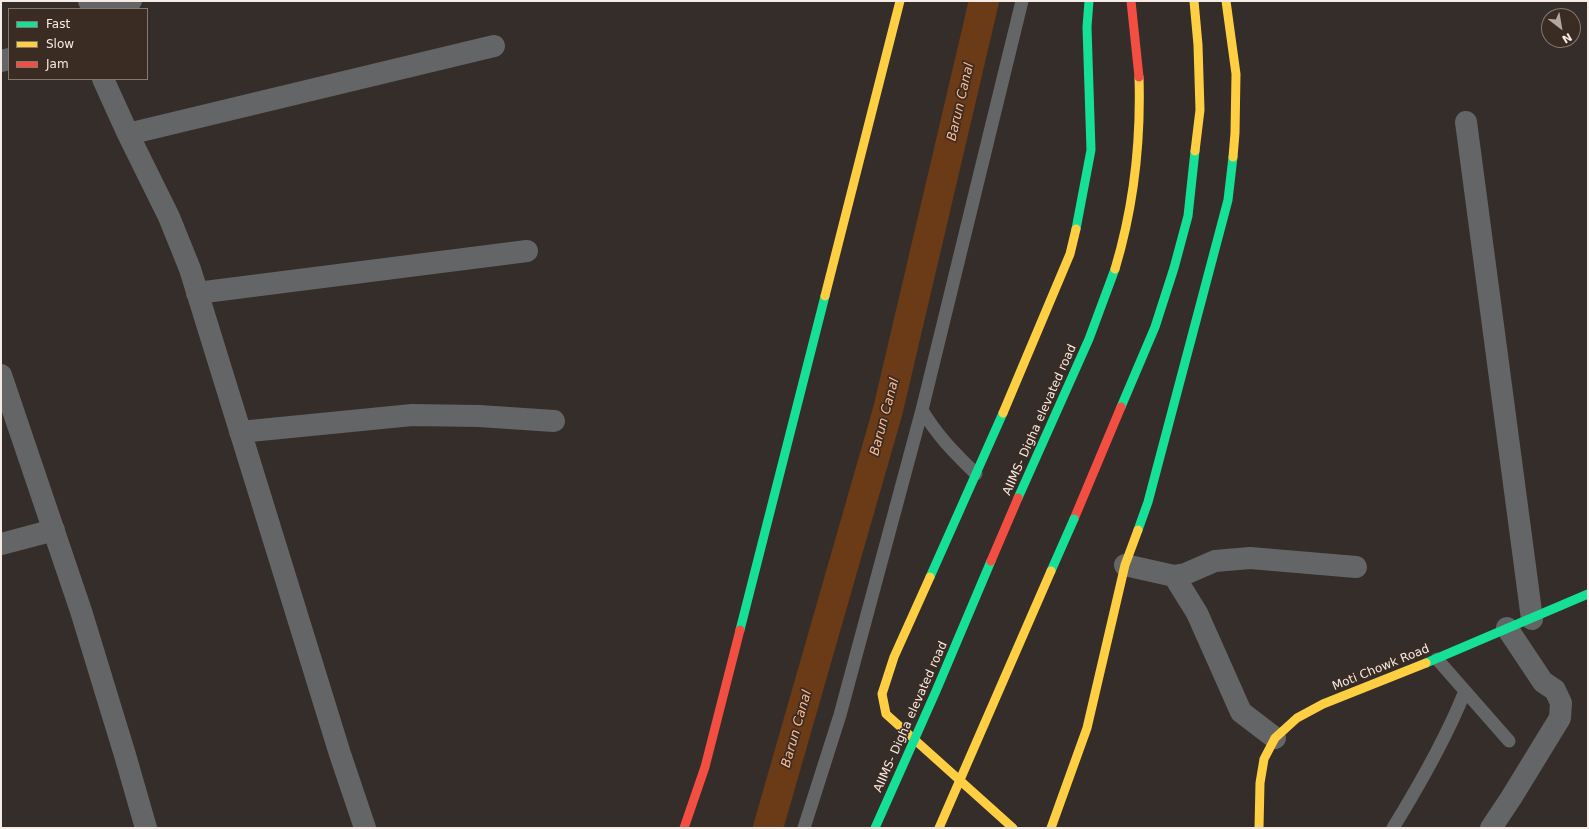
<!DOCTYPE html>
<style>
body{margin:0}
#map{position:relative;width:1589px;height:829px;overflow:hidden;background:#352d29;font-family:"DejaVu Sans",sans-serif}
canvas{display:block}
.frame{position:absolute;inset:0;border:2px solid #f6ebe5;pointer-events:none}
.legend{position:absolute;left:8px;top:8px;width:140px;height:72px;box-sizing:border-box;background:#3b2c23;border:1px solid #867871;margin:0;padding:5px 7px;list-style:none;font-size:12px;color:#f6ebe5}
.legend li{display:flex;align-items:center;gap:8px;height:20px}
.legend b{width:20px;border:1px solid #867871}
.north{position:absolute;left:1541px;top:8px;width:40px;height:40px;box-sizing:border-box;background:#3b2c23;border:1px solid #867871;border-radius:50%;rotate:149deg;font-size:11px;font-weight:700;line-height:16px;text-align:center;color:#f6ebe5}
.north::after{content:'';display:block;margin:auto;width:14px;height:18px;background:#b2a8a3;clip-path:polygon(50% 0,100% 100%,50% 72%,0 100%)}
</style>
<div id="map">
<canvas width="1589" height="829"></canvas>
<div class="frame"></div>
<ul class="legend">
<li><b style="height:5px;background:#16e098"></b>Fast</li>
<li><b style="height:5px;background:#ffcf43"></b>Slow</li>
<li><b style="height:5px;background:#f24e42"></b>Jam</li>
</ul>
<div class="north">N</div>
</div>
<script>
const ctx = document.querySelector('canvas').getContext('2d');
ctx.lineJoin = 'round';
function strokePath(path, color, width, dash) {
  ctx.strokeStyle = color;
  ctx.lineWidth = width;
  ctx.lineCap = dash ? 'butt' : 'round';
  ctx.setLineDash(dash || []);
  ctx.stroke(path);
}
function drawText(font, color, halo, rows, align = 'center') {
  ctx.font = font + ' "DejaVu Sans",sans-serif';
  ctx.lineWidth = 3.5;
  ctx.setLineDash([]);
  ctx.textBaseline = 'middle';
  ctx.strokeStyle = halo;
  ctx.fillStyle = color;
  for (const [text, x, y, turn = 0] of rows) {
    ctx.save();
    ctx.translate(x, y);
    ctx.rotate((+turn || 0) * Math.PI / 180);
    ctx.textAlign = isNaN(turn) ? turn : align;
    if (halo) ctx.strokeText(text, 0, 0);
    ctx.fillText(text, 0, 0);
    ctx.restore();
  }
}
const canal = new Path2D(`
 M768,828L888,410L984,1`);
const lane = new Path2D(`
 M976,474C955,453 938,437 922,410L1022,1
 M1437,659L1509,741
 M804,828L840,715L922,410
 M1393,828C1420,784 1446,739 1465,691`);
const street = new Path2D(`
 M89,1L93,9
 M111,9L131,1
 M1,61L9,59
 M103,79L128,134L169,217L190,269L340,754L365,828
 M1466,122L1532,619
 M128,134L494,46
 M197,293L527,251
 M1,375L81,611L125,755L146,828
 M240,432L412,415L479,416L554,421
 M1,544L54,530
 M1125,565L1174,576L1185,574L1215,561L1250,558L1356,567
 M1174,576L1197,613L1241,712L1275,738
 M1491,828L1511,798L1560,718L1561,703L1555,690L1543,682L1507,628`);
const fast = new Path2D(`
 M1076,229L1091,150L1087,27L1089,1
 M1121,407L1155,327L1174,268L1188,216L1195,151
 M1018,498L1089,339L1115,269
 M1138,530L1148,502L1228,200L1233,157
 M930,577L1003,413
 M740,630L825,296
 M1426,663L1588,594`);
const slow = new Path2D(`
 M1194,1L1198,45L1200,110L1195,151
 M1226,1L1236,74L1235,133L1233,157
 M1115,269C1134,206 1141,142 1139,77
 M825,296L900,1
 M1003,413L1070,254L1076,229
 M930,577L894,657L882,694L886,714L1013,828
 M1051,828L1087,728L1125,565L1138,530
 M1259,828L1260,783L1264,759L1275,738L1297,718L1323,704L1426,663`);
const jam = new Path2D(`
 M1131,1L1139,77
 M1074,519L1121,407
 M684,828L705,767L740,630`);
const fastBridge = new Path2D(`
 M1051,571L1074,519
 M875,828L936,691L991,561`);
const slowBridge = new Path2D(`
 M939,828L1051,571`);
const jamBridge = new Path2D(`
 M991,561L1018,498`);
const streetNames = [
 ["AIIMS- Digha elevated road",1040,420,-66],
 ["Moti Chowk Road",1381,668,-22],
 ["AIIMS- Digha elevated road",911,717,-66]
];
const waterNames = [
 ["Barun Canal",961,102,-77],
 ["Barun Canal",885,417,-75],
 ["Barun Canal",797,729,-74]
];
strokePath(canal, '#6b3a17', 30);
strokePath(lane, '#646566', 13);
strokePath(street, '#646566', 22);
strokePath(fast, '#16e098', 9);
strokePath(slow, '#ffcf43', 9);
strokePath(jam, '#f24e42', 9);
strokePath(fastBridge, '#16e098', 9);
strokePath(slowBridge, '#ffcf43', 9);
strokePath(jamBridge, '#f24e42', 9);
drawText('12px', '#f6ebe5', '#3b2c23', streetNames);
drawText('italic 13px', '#feba91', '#3b2c23', waterNames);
</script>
